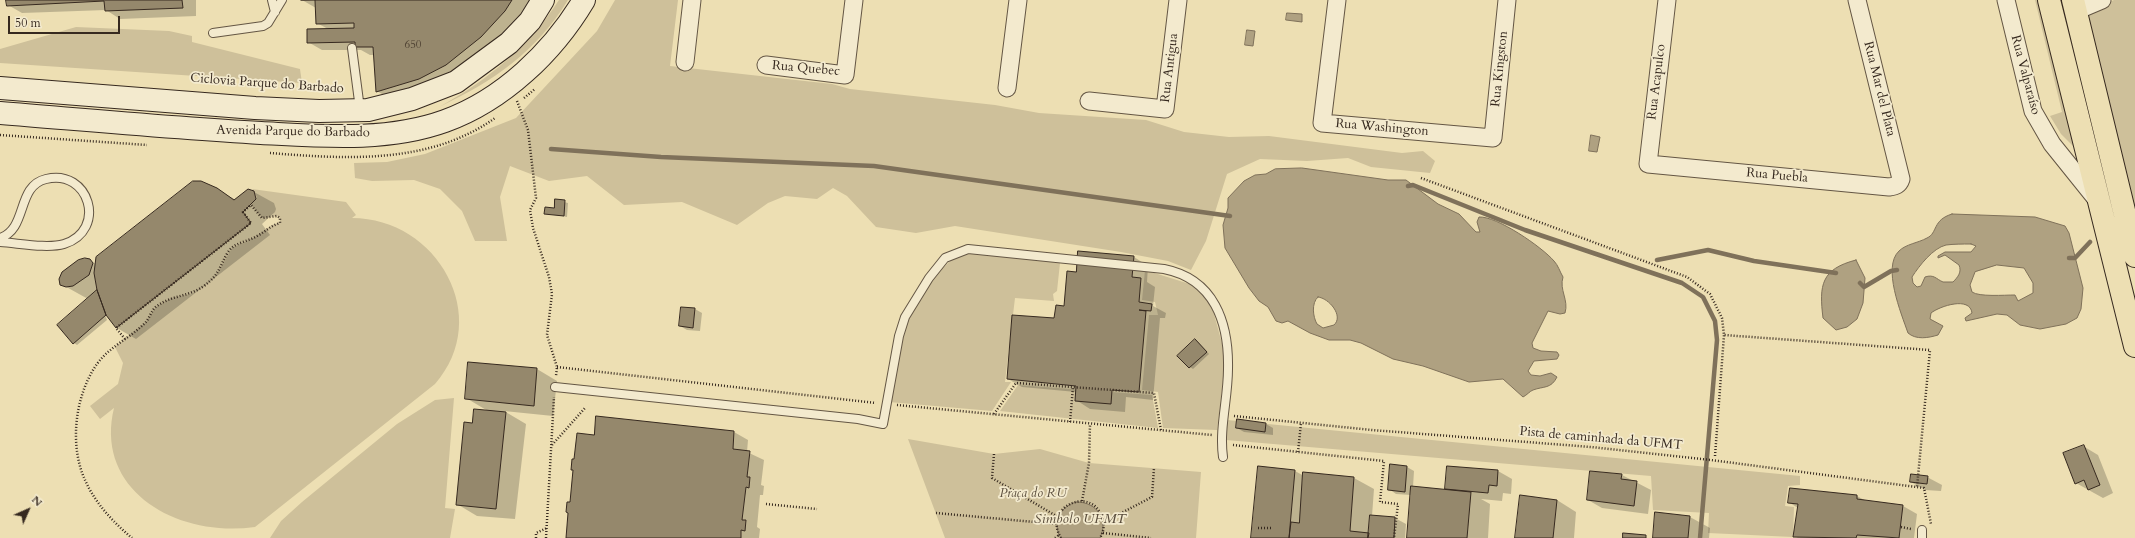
<!DOCTYPE html>
<meta charset="utf-8">
<style>
body{margin:0}
#map{position:relative;width:2135px;height:538px;overflow:hidden;background:#eddfb3;font-family:Cardo,serif}
canvas{display:block}
.north{position:absolute;left:8px;top:490px;width:40px;height:40px;-webkit-text-stroke:3px #f3eace;paint-order:stroke;rotate:45deg;font-size:11px;font-weight:700;line-height:16px;text-align:center;color:#36291f}
.north::after{content:'';display:block;margin:auto;width:14px;height:18px;background:#36291f;clip-path:polygon(50% 0,100% 100%,50% 72%,0 100%)}
.scale{position:absolute;left:8px;top:16px;width:112px;height:18px;box-sizing:border-box;border:2px solid #36291f;border-top:0;padding-left:5px;font-size:12px;line-height:14px;white-space:nowrap;color:#36291f;-webkit-text-stroke:3px #f3eace;paint-order:stroke}
</style>
<div id="map">
<canvas width="2135" height="538"></canvas>
<div class="north">N</div>
<div class="scale">50 m</div>
</div>
<script>
const ctx = document.querySelector('canvas').getContext('2d');
ctx.lineJoin = 'round';
function paint(path, color) {
  ctx.fillStyle = color;
  ctx.fill(path, 'evenodd');
}
function strokePath(path, color, width, dash) {
  ctx.strokeStyle = color;
  ctx.lineWidth = width;
  ctx.lineCap = dash ? 'butt' : 'round';
  ctx.setLineDash(dash || []);
  ctx.stroke(path);
}
function drawText(font, color, halo, rows, align = 'center') {
  ctx.font = font + ' Cardo,serif';
  ctx.lineWidth = 3.5;
  ctx.setLineDash([]);
  ctx.textBaseline = 'middle';
  ctx.strokeStyle = halo;
  ctx.fillStyle = color;
  for (const [text, x, y, turn = 0] of rows) {
    ctx.save();
    ctx.translate(x, y);
    ctx.rotate((+turn || 0) * Math.PI / 180);
    ctx.textAlign = isNaN(turn) ? turn : align;
    if (halo) ctx.strokeText(text, 0, 0);
    ctx.fillText(text, 0, 0);
    ctx.restore();
  }
}
const green = new Path2D(`
 M559,0H568C536,52 494,81 439,107C487,81 529,46 559,0Z
 M615,0H678L670,66L832,84L850,89L995,105L1039,113L1146,120L1184,132L1229,137L1269,136L1402,153L1423,151L1435,161L1430,173L1371,167L1348,158L1307,161L1260,159L1227,174L1206,241L1191,270L1168,261L1121,252L955,226L916,233L876,227L847,196L833,188L817,199L785,196L768,203L737,225L682,202L624,205L587,176L549,181L510,166L500,197L507,241H475L462,211L440,189L414,180L372,181L355,178L354,163L387,162L425,154L516,118L597,31Z
 M2035,0H2041L2080,153L2061,134L2050,116L2062,112Z
 M2114,0H2135V224L2086,12Z
 M76,27L169,31L192,36V42L300,69L302,83L0,63V49Z
 M252,189L346,202L356,215L352,218C437,218 494,317 435,384L255,527C176,538 94,490 114,408L100,419L90,406L118,384L123,363L115,347L146,322L156,307L171,298L192,294L212,279L219,271L232,248L255,237L272,225L280,222V218L277,216L262,218L251,205L257,197Z
 M970,253L1060,263L1057,291L1053,294L1054,301L1015,298L1005,382H1011L992,411L889,402L907,322L934,277L956,255Z
 M1145,270L1193,285L1211,303L1226,358L1217,430L1163,428L1158,392L1142,390L1149,315H1158L1155,302L1142,300Z
 M1018,385L1152,395L1158,428L1000,411Z
 M454,398L445,508L455,509L450,538H270L281,521L302,502L397,424L435,400Z
 M1227,420L1800,476V485L1788,486L1785,506L1794,507L1793,537L1708,533L1709,513L1653,510L1651,476L1226,440Z
 M908,439L994,454L1040,449L1089,463L1201,472L1196,538H945Z`);
const water = new Path2D(`
 M1287,13L1302,14V22L1286,20Z
 M1247,30L1255,31L1253,46L1245,45Z
 M1591,135L1600,137L1597,152L1589,151Z
 M1302,168L1388,180H1406L1438,204L1459,214L1476,232H1480L1477,222L1479,217C1497,216 1542,247 1554,261C1558,265 1560,272 1563,277C1559,290 1569,300 1565,313L1560,314L1548,311L1532,343L1533,348L1541,351L1557,352L1559,355L1557,359L1534,361L1528,371L1531,375L1540,376L1551,373L1557,377C1551,389 1544,386 1533,390C1530,391 1527,395 1523,397L1503,379L1469,382L1423,366L1393,359L1361,343L1350,340H1329L1310,333L1288,321L1282,323L1276,321L1268,307L1259,301L1249,288L1225,248L1223,225L1228,208V198L1244,181L1255,175L1266,174L1275,169ZM1318,297C1329,298 1344,316 1334,325L1323,328L1317,324C1313,317 1311,303 1318,297Z
 M1952,214L2035,217L2065,226L2069,233L2083,288L2081,309L2077,318L2066,324L2040,329L2020,325L2007,315L1997,314L1966,321L1965,318L1972,313C1970,296 1940,306 1931,313L1930,319L1943,326L1938,335C1928,338 1916,340 1908,333C1901,313 1882,267 1899,251C1906,244 1918,243 1927,238C1938,233 1932,220 1952,214ZM1971,244L1976,246L1971,252H1945L1938,256V258L1945,255L1959,265C1962,272 1958,277 1953,282H1943C1936,279 1934,274 1925,277L1921,286L1917,287L1913,283L1912,277C1919,266 1933,248 1946,245C1954,244 1962,244 1971,244ZM1997,265L2024,268L2033,283V293L2018,301L2015,295C2004,295 1979,297 1972,292L1970,285L1975,272Z
 M1856,260L1865,278L1863,303L1857,319L1847,327L1836,330L1823,318C1819,285 1821,269 1856,260Z
 M1077,502C1097,502 1109,520 1100,538H1061C1051,523 1061,505 1077,502Z`);
const shadow = new Path2D(`
 M7,0H196V16L120,19L106,10L22,13L8,5Z
 M302,0H532L519,19L475,63L392,100L377,91L375,55H370L361,50H322L308,42L328,29L317,23L316,8Z
 M216,189L236,200L254,192L274,203L276,209L275,212L262,224L270,235L136,339L117,328L108,318L99,293L97,294L107,320L77,345L74,343L58,325L88,299L61,284L89,260L96,264Z
 M556,200L568,203L567,217L545,213L555,209Z
 M1134,257L1148,266L1147,282L1155,287L1153,306L1166,313L1165,318H1160L1153,400L1126,397L1125,412L1090,409L1076,400V392L1022,387L1008,379L1065,307L1077,273Z
 M695,309L702,313L700,331L687,330L680,326Z
 M1198,342L1209,354L1193,369L1190,367Z
 M537,369L557,381L553,416L504,411L526,424L515,519L477,516L457,504L473,424L488,411L466,398Z
 M597,417L734,432L748,440L747,452L764,460L761,485L764,486L763,495H760L757,527L760,529L759,538H568L574,471L572,469L575,460L595,436Z
 M1238,420L1266,424L1273,428V435L1244,432L1237,428Z
 M2083,446L2098,455L2113,493L2103,498L2076,483Z
 M1391,465L1407,467L1414,471L1413,487L1449,491L1446,489L1448,467L1498,471L1512,479L1511,494L1503,493L1502,501L1481,499L1490,504L1488,538H1408L1411,495L1396,494L1389,489Z
 M1258,467L1295,471L1304,476V473L1354,478L1374,489L1372,516L1395,518L1406,524L1405,538H1252Z
 M1622,475L1651,490L1648,514L1602,508L1588,500Z
 M1927,477L1942,485L1941,491L1925,490L1911,482Z
 M1857,496L1866,501L1903,506L1917,514L1914,538H1798L1794,536L1798,508L1790,503Z
 M1557,500L1576,512L1574,538H1516Z
 M1656,513L1690,517L1710,528L1709,538H1654Z`);
const stream = new Path2D(`
 M551,149L661,157L874,166L1230,216
 M1408,186L1413,185L1525,230L1682,283L1703,297L1715,321L1717,340L1700,538
 M2069,258H2075L2090,242
 M1657,260L1708,250L1754,261L1836,273
 M1860,283L1864,287L1891,271L1897,270`);
const building = new Path2D(`
 M6,0H182L183,8L105,11L104,1L7,6Z
 M301,0H512L505,11L481,37L446,65L419,79L376,92L373,47H355V42L307,43V29L354,28V23L316,24L315,0Z
 M193,181H201L217,188L234,200L248,189L254,191L256,199L243,212L251,223L116,328L106,315L97,290L94,273L96,257Z
 M555,199L565,200L564,216L544,214L545,207L554,208Z
 M1078,251L1134,256L1132,277L1141,278L1139,302L1152,304L1151,311L1139,310L1146,311L1139,392L1112,390L1111,404L1075,401L1076,386L1007,379L1012,315L1054,318L1056,305L1064,306L1067,271L1076,272Z
 M85,258L90,259L93,263L89,275L73,286L66,287L60,285L59,279L62,272L78,260Z
 M97,290L106,315L73,344L57,325Z
 M681,307L695,308L693,328L679,326Z
 M1195,339L1207,352L1189,368L1177,356Z
 M468,362L537,368L534,406L465,399Z
 M474,409L506,412L496,509L456,505L464,422L472,423Z
 M596,416L734,431L733,449L750,451L747,477H750L749,488L746,487L742,520H746L745,531L741,530V538H566L568,513L566,512L567,502H570L573,470H571L572,459H574L577,433L594,435Z
 M1237,419L1266,423L1265,432L1236,428Z
 M2084,445L2100,485L2088,490L2084,480L2075,484L2063,453Z
 M1390,464L1407,466L1405,492L1388,490Z
 M1258,466L1295,470L1289,538H1251Z
 M1447,466L1498,470L1497,486L1489,485L1488,493L1445,489Z
 M1590,471L1622,474L1621,479L1637,481L1634,506L1587,500Z
 M1303,472L1354,477L1350,531L1369,533L1368,538H1289L1291,522L1299,523Z
 M1911,474L1928,476L1927,484L1910,482Z
 M1411,486L1471,492L1467,538H1407Z
 M1790,488L1857,495V499L1903,505L1899,538L1857,535L1856,538L1793,537L1798,504L1788,503Z
 M1520,495L1557,500L1553,538H1515Z
 M1655,512L1690,516L1688,538H1653Z
 M1370,515L1395,517L1394,538H1368Z
 M1623,533L1646,535V538H1623Z`);
const path = new Path2D(`
 M524,98L535,89
 M517,101L528,130L536,198L530,210L533,228L549,277L552,294L547,335L557,367L556,376
 M0,135L147,145
 M270,153C346,159 429,165 495,118
 M1421,178L1687,277L1710,294L1722,318L1724,335L1930,350L1917,487
 M125,339L116,328L251,223L243,212L251,205L262,218L277,216L280,218V223C270,226 265,232 257,236C247,242 235,242 228,252C219,267 220,274 204,286C188,297 172,295 157,306C151,310 150,318 145,323C130,338 109,347 97,364C75,395 69,445 85,480C95,503 113,522 132,538
 M557,367L876,403
 M897,405L1212,435
 M994,414L1016,383L1154,393L1161,430
 M1234,416L1372,430L1591,447L1711,460L1924,488L1931,524
 M1070,422L1073,387
 M552,445L585,408
 M1233,445L1384,461L1380,502L1398,504L1394,538
 M1298,452L1301,423
 M994,454L992,478L1058,517
 M1715,456L1724,335
 M1082,501L1089,463L1090,424
 M766,504L817,509
 M936,513L1056,524
 M1104,522L1152,497L1154,468
 M1901,527L1911,529
 M1258,528H1271
 M1103,533L1151,538
 M536,538V533L547,528
 M546,538L554,397
 M1055,538L1059,535
 M1061,538C1042,507 1091,485 1102,517C1105,524 1104,531 1100,538`);
const lane = new Path2D(`
 M272,0L275,12
 M213,33L263,26L268,23L282,0
 M352,48L360,109
 M0,238C28,229 16,186 46,179C89,168 108,230 64,244C47,249 18,243 0,242
 M555,387L858,419L883,424L899,336L905,317L929,278L945,258L968,249L1164,269C1214,279 1229,322 1228,369C1228,399 1219,428 1223,457
 M1922,530V538`);
const street = new Path2D(`
 M1337,0L1322,123L1493,138L1507,0
 M1667,0L1648,164L1889,187C1896,186 1899,185 1901,179L1857,0
 M2006,0L2033,111L2052,144L2097,200
 M2076,11L2102,0
 M685,62L692,0
 M766,65L845,75L854,0
 M1007,88L1018,0
 M1089,101L1165,109L1178,0`);
const secondary = new Path2D(`
 M0,88L255,108L319,111L368,110L412,99L456,82L509,43L530,21L543,0
 M0,113C87,120 174,128 261,133C321,136 387,142 445,121C503,100 553,52 584,0`);
const primary = new Path2D(`
 M2049,0L2135,346
 M2073,0L2135,256`);
const numberNames = [
 ["650",413,45]
];
const streetNames = [
 ["Rua Antigua",1170,68,-83],
 ["Rua Quebec",806,69,5],
 ["Rua Kingston",1500,69,-84],
 ["Rua Valparaíso",2025,75,75],
 ["Rua Acapulco",1657,82,-83],
 ["Ciclovia Parque do Barbado",267,84,4],
 ["Rua Mar del Plata",1879,89,76],
 ["Rua Washington",1382,128,5],
 ["Avenida Parque do Barbado",293,132,1],
 ["Rua Puebla",1777,176,5],
 ["Pista de caminhada da UFMT",1601,439,5]
];
const parkNames = [
 ["Praça do RU",1033,494]
];
const waterNames = [
 ["Simbolo UFMT",1080,520]
];
paint(green, '#cec09a');
paint(water, '#afa181');
strokePath(water, '#7f715a', 1);
paint(shadow, '#0003');
strokePath(stream, '#7f715a', 4.5);
paint(building, '#95886c');
strokePath(building, '#36291f', 1);
strokePath(lane, '#645644', 10);
strokePath(street, '#645644', 19);
strokePath(secondary, '#36291f', 24);
strokePath(primary, '#36291f', 24);
strokePath(path, '#36291f', 2.5, [1, 2]);
strokePath(lane, '#f3eace', 8);
strokePath(street, '#f3eace', 17);
strokePath(secondary, '#f3eace', 22);
strokePath(primary, '#eddfb3', 22);
drawText('11px', '#4e4132', null, numberNames);
drawText('13px', '#36291f', '#f3eace', streetNames);
drawText('italic 13px', '#5c4f3e', '#f3eace', parkNames);
drawText('italic 14px', '#5a4d3c', '#f3eace', waterNames);
</script>
